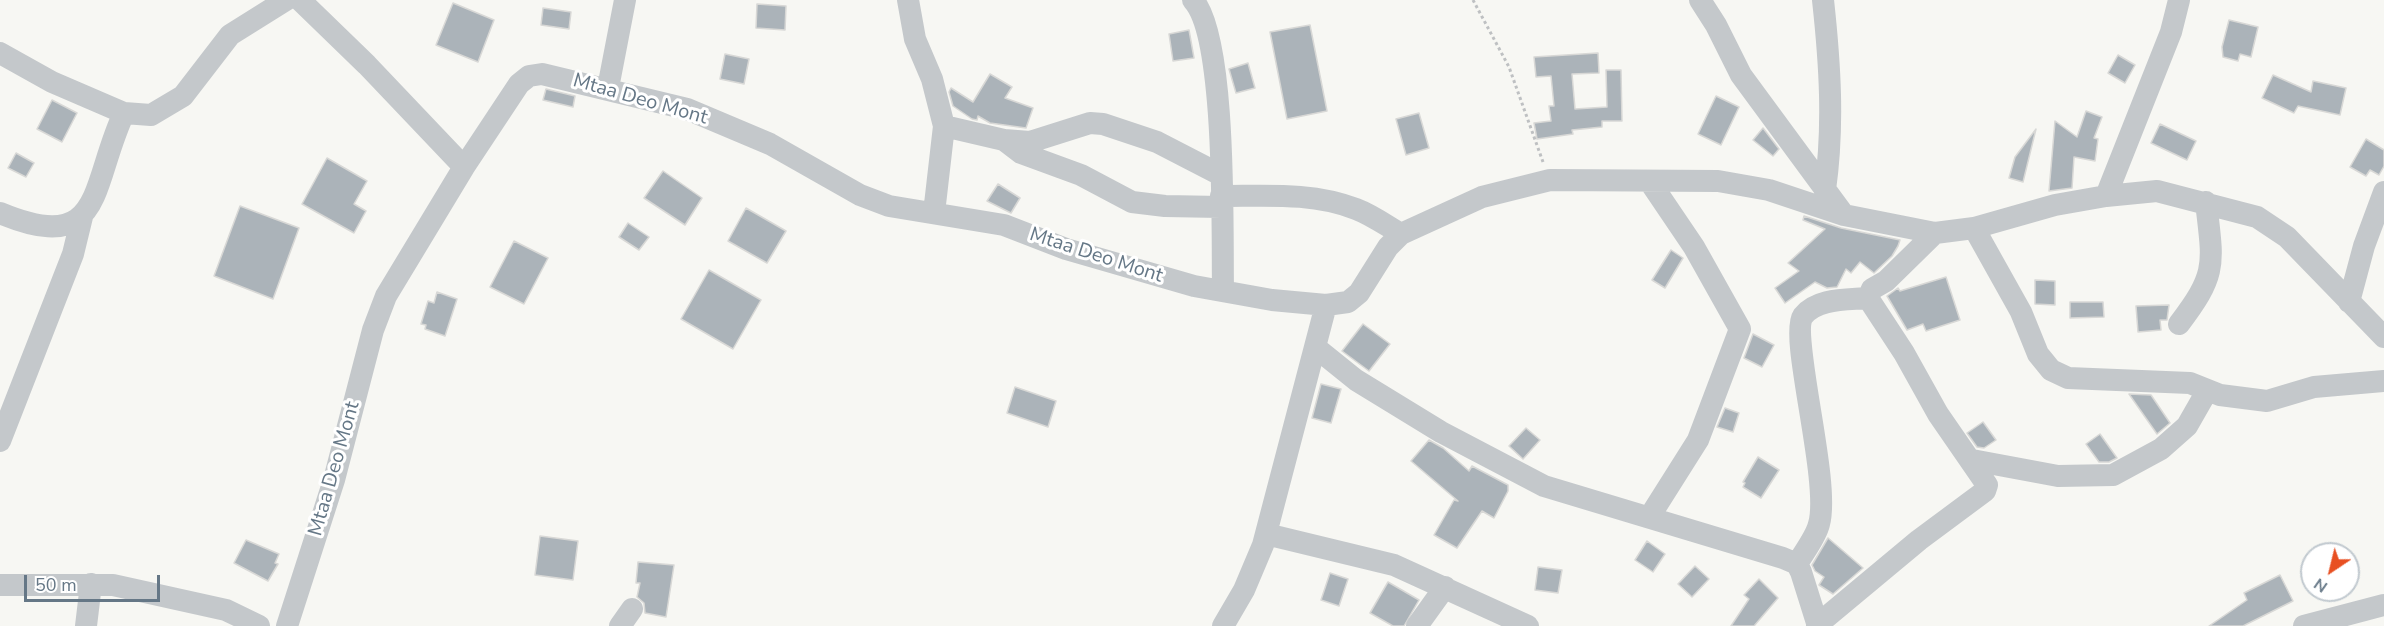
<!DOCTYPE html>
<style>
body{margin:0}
#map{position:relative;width:2384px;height:626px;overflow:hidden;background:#f7f7f3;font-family:"Nunito Sans",sans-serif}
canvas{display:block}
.north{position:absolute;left:2300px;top:542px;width:60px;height:60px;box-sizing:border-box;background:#fff;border:2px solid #c1c9cf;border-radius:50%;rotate:215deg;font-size:16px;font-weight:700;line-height:24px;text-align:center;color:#657786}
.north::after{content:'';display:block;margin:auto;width:21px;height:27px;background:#e85022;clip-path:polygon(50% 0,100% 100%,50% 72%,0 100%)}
.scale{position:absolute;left:24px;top:575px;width:136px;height:27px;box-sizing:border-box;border:3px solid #657786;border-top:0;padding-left:8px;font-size:18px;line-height:21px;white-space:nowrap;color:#657786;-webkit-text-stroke:4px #fff;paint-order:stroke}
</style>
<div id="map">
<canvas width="2384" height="626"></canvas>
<div class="north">N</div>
<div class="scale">50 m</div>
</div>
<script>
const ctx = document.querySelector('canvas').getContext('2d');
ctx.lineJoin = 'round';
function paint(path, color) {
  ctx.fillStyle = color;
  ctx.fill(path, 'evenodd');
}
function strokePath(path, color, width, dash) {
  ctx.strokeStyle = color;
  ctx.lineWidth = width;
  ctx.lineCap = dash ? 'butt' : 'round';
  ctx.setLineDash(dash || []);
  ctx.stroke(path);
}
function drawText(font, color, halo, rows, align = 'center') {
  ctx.font = font + ' "Nunito Sans",sans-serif';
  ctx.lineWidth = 6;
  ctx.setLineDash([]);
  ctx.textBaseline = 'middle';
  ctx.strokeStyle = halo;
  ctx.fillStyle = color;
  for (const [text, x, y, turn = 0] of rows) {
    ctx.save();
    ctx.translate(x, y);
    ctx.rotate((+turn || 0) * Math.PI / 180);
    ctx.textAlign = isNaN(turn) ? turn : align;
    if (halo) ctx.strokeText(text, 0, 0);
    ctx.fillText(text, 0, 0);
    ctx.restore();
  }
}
const building = new Path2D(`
 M453,3L494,20L478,62L436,45Z
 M757,4L786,6L785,30L756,28Z
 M543,8L571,12L569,29L541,25Z
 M2229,20L2258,27L2251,57L2240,54L2238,61L2223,57L2222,47Z
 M1310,25L1327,111L1287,119L1270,32Z
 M1189,30L1194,58L1173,61L1169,34Z
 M1598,53L1599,73L1572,74L1575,109L1607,107L1606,70H1621L1622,121H1602V127L1572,130L1573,134L1537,139L1534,123L1551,121L1549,106H1554L1551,76L1536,77L1534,57Z
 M725,54L749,59L744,84L720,79Z
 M2118,55L2135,65L2125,83L2108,73Z
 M1248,63L1255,88L1236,93L1229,69Z
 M990,74L1012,87L1005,98L1033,108L1026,128L990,123L978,116L977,120L972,119L953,106L949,92L951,88L973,102Z
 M2273,75L2311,92L2313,81L2346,88L2340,115L2298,106L2294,113L2262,98Z
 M546,89L575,96L573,107L543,100Z
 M1716,96L1739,107L1721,145L1698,134Z
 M52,100L77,113L62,142L37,129Z
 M2086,111L2102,117L2094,138L2098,139L2095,161L2074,157L2072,188L2049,191L2055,121L2077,137Z
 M1419,113L1429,148L1406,155L1396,119Z
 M2160,124L2196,141L2187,160L2151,143Z
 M1763,128L1779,149L1773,156L1753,140Z
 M2036,129L2023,182L2009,178L2015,157Z
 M2366,139L2384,150V166L2379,175L2370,170L2366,176L2350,167Z
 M16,153L34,163L26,177L8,168Z
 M327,158L367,181L354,204L366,211L354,233L302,204Z
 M663,171L702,198L685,225L644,198Z
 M998,184L1020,198L1011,213L987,201Z
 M240,206L299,228L273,299L214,276Z
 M746,208L786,231L767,263L728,241Z
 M1804,216L1841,228L1900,240L1898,246L1892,256L1874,273L1860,262L1851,273L1846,269L1837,287L1827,288L1815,282L1785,303L1775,288L1799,271L1788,263L1825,229L1803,220Z
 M628,223L649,237L639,250L619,237Z
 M514,241L548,258L524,304L490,287Z
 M1671,250L1683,258L1665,288L1652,280Z
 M709,270L761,300L733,349L681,319Z
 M1946,277L1960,320L1926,331L1923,324L1907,330L1887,296L1898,288L1900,291Z
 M2035,280L2055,281V305L2035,304Z
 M437,292L457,299L445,336L425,329L426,325L421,324L428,301L434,303Z
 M2070,302H2103L2104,317L2070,318Z
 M2169,305L2167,320H2160L2161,330L2138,332L2136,306Z
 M1363,324L1390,344L1369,371L1342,351Z
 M1753,334L1774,345L1762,367L1744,358Z
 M1321,384L1341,389L1331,423L1312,418Z
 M1015,387L1056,401L1048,427L1007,413Z
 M2129,394L2151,395L2170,423L2157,434Z
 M1725,408L1739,413L1733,432L1717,427Z
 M1983,422L1996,440L1984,448L1977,447L1967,433Z
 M1526,428L1540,440L1523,459L1509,446Z
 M2100,434L2117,458L2109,462H2099L2086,444Z
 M1429,440L1443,448L1469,471L1472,466L1508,485V491L1494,518L1482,511L1457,548L1434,535L1454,500L1458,501L1411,461Z
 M1758,457L1779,470L1761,498L1743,487L1745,483L1743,482Z
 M540,536L578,541L573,580L535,575Z
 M1828,538L1863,568L1833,594L1819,585L1824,577L1815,571L1812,565Z
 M246,540L279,554L275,563L278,564L268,581L234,563Z
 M1647,541L1665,554L1653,572L1635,560Z
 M638,562L674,565L666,617L645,613L644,603L637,597L640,583H636Z
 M1695,566L1709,579L1692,597L1678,584Z
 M1538,567L1562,570L1558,593L1535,590Z
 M1330,573L1348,579L1339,606L1321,600Z
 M2280,575L2293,601L2243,626H2209L2247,600L2244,593Z
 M1759,579L1778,598L1754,626H1731L1749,599L1744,595Z
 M1388,582L1419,600L1404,626H1393L1370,613Z`);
const path = new Path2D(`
 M1473,0L1509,67L1543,162`);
const minor = new Path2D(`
 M300,0L367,65L464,167
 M908,0L915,39L932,79L944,126L934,213
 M1193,0C1227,37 1222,234 1223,291
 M1700,0L1716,25L1741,75L1844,215
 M1823,0C1830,64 1834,126 1825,190
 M0,53L52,82L124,113L151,115L183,96L230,35L286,0
 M608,88L625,0
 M944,126L1004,140L1021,153L1081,175L1132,202L1165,206L1221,207
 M1004,140L1030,142L1090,123L1103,124L1157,142L1219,174
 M1650,182L1694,247L1740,329L1698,440L1650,516
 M1221,196C1266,196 1313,192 1356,209C1372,215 1387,226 1401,234
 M2106,196L2171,32L2179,0
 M0,213C105,257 90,185 124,113
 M1974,228L2021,312L2038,354L2051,370L2068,378L2190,383L2220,395L2267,401L2314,387L2384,381
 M2349,302L2364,246L2384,192
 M2179,324C2218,273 2213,264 2206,202
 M1315,347L1356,380L1441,432L1544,486L1783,558L1797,564L1801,572L1818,626
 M0,441L73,254L82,217
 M1972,460L2058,476L2113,475L2161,449L2187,426L2207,391
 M1266,534L1394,565L1528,626
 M1797,564C1804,552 1816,537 1819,524C1831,482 1789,336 1803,316C1817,298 1847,300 1868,298L1872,289L1886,281L1935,233
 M0,585H113L226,610L259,626
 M1817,625L1919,540L1985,491L1987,485L1938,414L1904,353L1868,298
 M86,626L91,584
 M287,626L334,480L373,330L386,296L464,167L519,84L529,76L542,74L687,109L770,144L860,195L889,206L1004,225L1066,249L1194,286L1272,300L1326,305L1348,302L1359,293L1388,247L1401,234L1482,197L1550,180L1718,181L1769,190L1844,215L1935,233L1974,228L2055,205L2106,196L2157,191L2257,217L2287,237L2384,337
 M620,626L632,609
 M1223,626L1244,590L1263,545L1326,305
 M1417,626L1445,587
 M2304,626L2384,605`);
const streetNames = [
 ["Mtaa Deo Mont",640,100,16],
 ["Mtaa Deo Mont",1096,256,18],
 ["Mtaa Deo Mont",335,469,-74]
];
paint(building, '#abb3b9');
strokePath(building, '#d8d8d6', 1.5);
strokePath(path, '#bec0c2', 3, [3, 3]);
strokePath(minor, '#c4c8cb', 22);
drawText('20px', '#657786', '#fff', streetNames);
</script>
